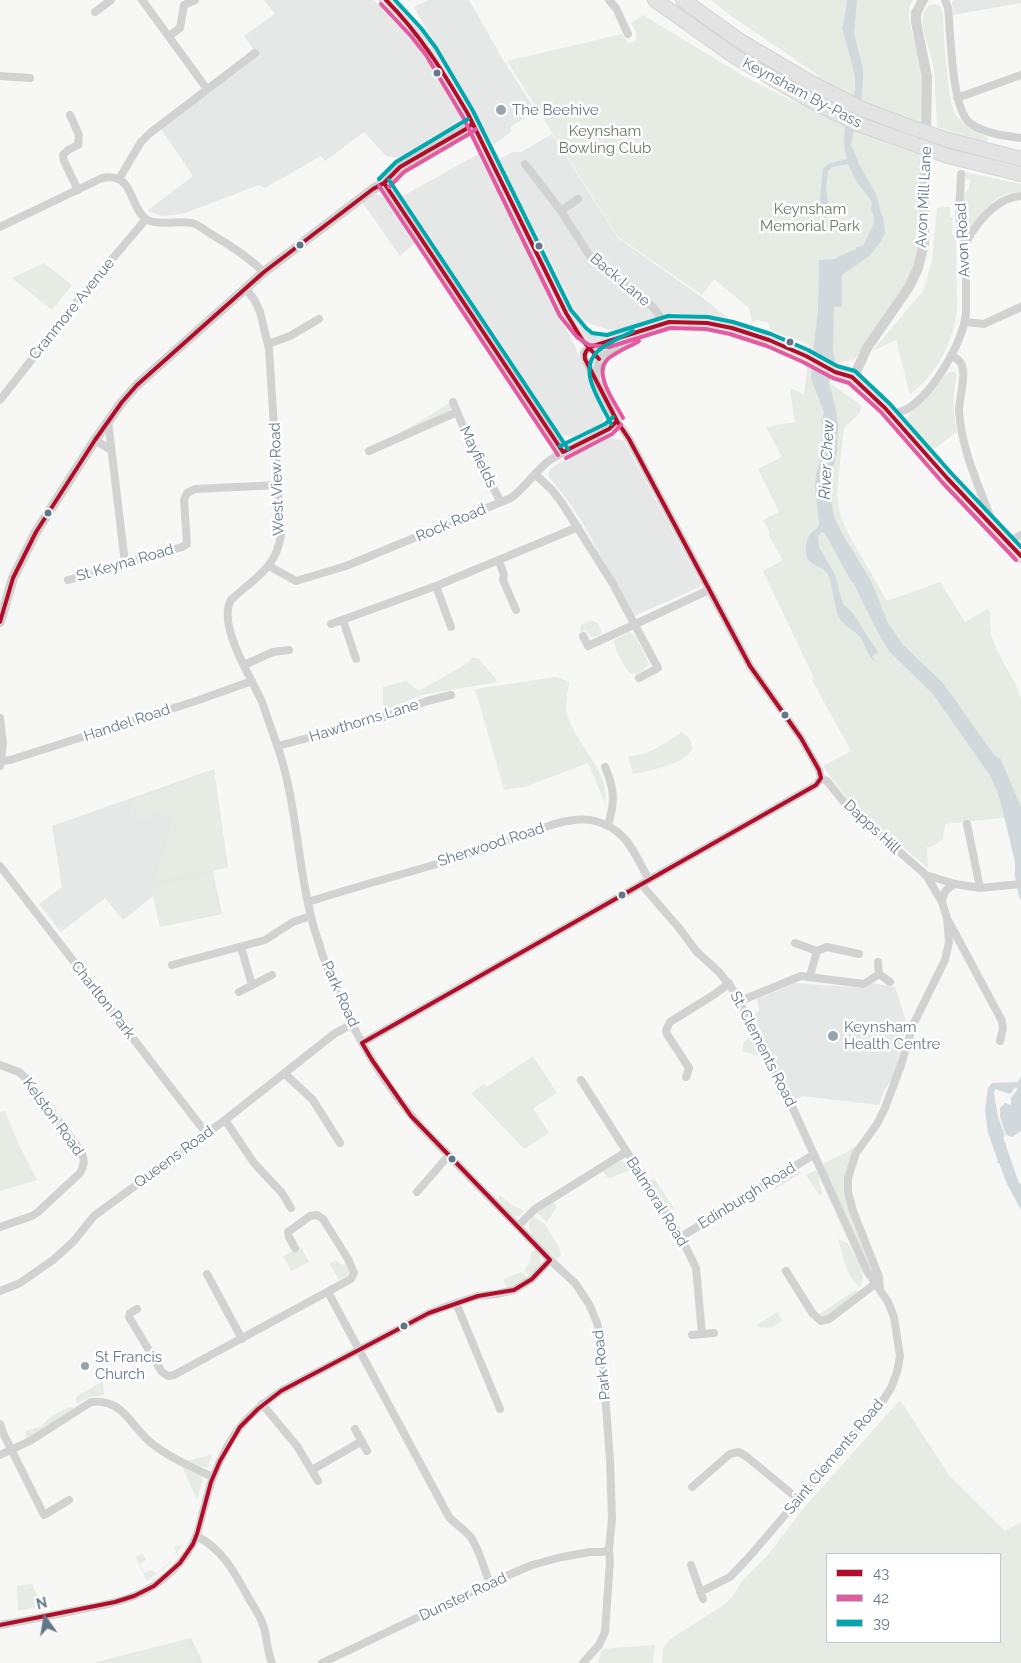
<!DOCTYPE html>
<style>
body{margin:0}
#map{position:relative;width:1021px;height:1663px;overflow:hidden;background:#f7f7f6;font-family:Raleway,sans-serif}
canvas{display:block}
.legend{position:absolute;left:826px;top:1553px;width:175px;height:90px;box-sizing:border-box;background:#fff;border:1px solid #c1c9d0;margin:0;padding:6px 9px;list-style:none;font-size:15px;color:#64778a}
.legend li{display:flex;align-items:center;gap:10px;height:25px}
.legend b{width:25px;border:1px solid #c1c9d0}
.north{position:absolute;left:20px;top:1593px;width:50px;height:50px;-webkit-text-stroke:4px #fff;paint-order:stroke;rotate:347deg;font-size:14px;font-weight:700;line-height:20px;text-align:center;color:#64778a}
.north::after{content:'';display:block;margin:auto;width:18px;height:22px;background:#64778a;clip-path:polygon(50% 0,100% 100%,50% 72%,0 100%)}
</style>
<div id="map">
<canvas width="1021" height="1663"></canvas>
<ul class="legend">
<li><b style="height:6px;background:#b10d28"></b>43</li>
<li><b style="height:6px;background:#e35aa1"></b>42</li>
<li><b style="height:6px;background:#00a8ad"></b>39</li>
</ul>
<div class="north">N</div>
</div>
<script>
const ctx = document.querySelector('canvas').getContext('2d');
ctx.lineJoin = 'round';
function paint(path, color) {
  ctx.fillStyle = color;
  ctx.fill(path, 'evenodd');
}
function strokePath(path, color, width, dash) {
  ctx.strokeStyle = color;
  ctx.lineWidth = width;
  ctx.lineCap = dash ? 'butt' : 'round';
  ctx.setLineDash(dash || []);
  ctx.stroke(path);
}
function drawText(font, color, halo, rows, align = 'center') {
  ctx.font = font + ' Raleway,sans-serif';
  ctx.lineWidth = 5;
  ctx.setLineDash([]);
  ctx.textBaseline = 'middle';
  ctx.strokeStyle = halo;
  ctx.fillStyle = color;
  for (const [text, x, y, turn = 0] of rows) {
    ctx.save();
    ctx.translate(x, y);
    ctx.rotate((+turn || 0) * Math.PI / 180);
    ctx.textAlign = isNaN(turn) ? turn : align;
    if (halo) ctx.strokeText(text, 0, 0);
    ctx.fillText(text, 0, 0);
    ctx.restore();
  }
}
const built = new Path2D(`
 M264,0H373L394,15L403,25L438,67L462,115L459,129L404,159L386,156L364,132L325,161L321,156L265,188L259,185L185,213L175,215L161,216L147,211L193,176L161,129L257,55L244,36L275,14Z
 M429,0H469L502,58L536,111L510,127L512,131L493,145L414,7Z
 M954,0H1021V3L953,15L952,2Z
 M552,134L618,238L703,298L729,319L673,313L623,330L607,329L591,324L578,316L499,159L513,152H521Z
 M480,153L605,408L603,423L572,437L557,434L401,197Z
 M376,194L384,197L417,241L400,256L362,202Z
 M607,437L624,441L701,584L700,587L634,616L581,520L566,498L549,477V471L554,466Z
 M214,769L228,867L213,871L222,914L160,927L153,896L123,920L105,898L61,932L39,904L62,887L52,826Z
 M795,983L866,988L872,983L895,987L907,1024L900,1047L895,1074L884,1091L879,1105L803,1096L793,1100L753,1015L759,1011L757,999Z
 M191,1638L203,1663H93Z`);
const green = new Path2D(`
 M711,0H913L909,7V21L921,65L923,93L919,231L917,238L920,240L916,260L909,282L854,360L838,363L830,383L862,406L859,414L844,428L837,489L838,504L841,517L850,537L887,601L940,582L965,622L987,609L991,613C985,648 1013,668 1021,699V816L945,824L943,839L931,847H927L928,868L852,805L823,766L851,751L812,680L814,678L763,571L783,560L768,534L770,533L763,520L779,512L758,469L782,457L766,427L795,422L790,390L793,389L804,394L810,345L770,330V326L767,322L756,320L752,323L749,308L714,279L702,295L618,237L507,61L622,34L628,44L636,40V32L631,23L643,15L745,77L805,107L818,75L727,13Z
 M934,4L940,6L943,15L945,55L951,103L955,114L965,124L988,138L986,143L937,127L934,68L922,24L924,12L928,6Z
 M964,172L1021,184V192C996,191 983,213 969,230L966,231L963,227L964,194L969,189L970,180L966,178Z
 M950,207V217L953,218L952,235H956L957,312C952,343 936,376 910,394L896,340L875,350L874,349L923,291L932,261L937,208Z
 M44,263L72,285L52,310L12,278Z
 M950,372H954L957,375C952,395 953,412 957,432L933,450L908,422L907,418L925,392Z
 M449,403L451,408L449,412L395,436L426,418Z
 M590,620L598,623L602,634L593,637L590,636L586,630L582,632L580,631L581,625Z
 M629,632L635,636L649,663C647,668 638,675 633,674C626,674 613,646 614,640Z
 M472,658H478L497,680V682L422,695L385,710L383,709V687L406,681L419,691L466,664Z
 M556,677L569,682C568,693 564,706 568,717C569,722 572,727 574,731C589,759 607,771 606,805L588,763L525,787L514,788L505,790L503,786L475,689Z
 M682,732C718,758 649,771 633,774L628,756C646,757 668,742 682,732Z
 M214,771L227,867L154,883L173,819L154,812L150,822L129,816L133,800Z
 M211,872L220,913L160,927L151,886Z
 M751,1037L761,1057L742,1051L744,1041Z
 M533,1056L557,1093L533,1108L549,1133L524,1149L471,1093L484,1084L487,1087Z
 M5,1111L19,1145L37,1180L0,1191V1112Z
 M856,1145L846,1169L845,1182L876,1278L871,1273L822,1164L847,1152Z
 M620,1161L625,1162L631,1170L610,1178L607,1177L603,1171Z
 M798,1168L801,1173L774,1190L771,1185Z
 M815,1170L818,1174L822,1194L819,1195L806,1175Z
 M654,1178L675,1210L665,1206L649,1181Z
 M500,1195L512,1205L524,1211L519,1216H514L498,1199Z
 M554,1202L557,1206L547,1222L537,1213Z
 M533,1216L545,1224L559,1247L561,1256L556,1260C546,1249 519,1232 533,1216Z
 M838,1239L848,1243C853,1254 869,1275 860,1287C846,1277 843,1255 838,1239Z
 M301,1247L309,1262L291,1271L283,1256Z
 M536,1249C545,1263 540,1266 529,1276L524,1270L530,1263L531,1253Z
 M337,1261L340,1264L346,1265L349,1271L347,1276L339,1280L330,1264V1263Z
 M522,1272L528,1278L508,1288L503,1279Z
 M856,1290L860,1292C850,1300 830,1321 818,1315Z
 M777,1312L782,1321L771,1328L758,1327L757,1325Z
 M103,1381L104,1395L90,1397L77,1404L76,1397Z
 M900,1400L949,1475L1005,1531L1021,1522V1663H662L663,1649L669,1640L725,1604L733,1596L742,1581L767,1556L803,1509ZM827,1554H1000V1642H827Z
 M69,1407L74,1408L27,1439L25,1433L26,1431L40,1427L52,1416Z
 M212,1455L207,1468L199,1466L186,1461Z
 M183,1468L201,1476L203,1479L197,1500Z
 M183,1544L166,1567L147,1581L136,1557L155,1548L143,1554L146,1560L140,1564L144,1573L152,1570L156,1574L170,1561L176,1552L174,1547Z
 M32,1584L41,1606L18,1611L17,1586Z
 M187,1639L199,1663H102Z
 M655,1645L653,1663H598L602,1649Z`);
const water = new Path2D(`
 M847,0H857L854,34L863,68V82L862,96L851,144L859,164L876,194L881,214L883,216L885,233L880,243L869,256L842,275V306L834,307L833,351L835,360L829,383L836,410L838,425L837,451L830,482V494L834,517L843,535L871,581L888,623L903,645L943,683L994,755L998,758H1000L1021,807V900L1019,897L1015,877V862L1005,820L999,797L991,777L933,694L889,651L876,629L854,584L851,581L825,533L821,532L818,537L819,547L835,575L843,604L852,612L878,652L879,656L877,653L872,656L875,661C867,657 866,646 861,638C855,630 844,627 839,617C833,605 833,580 827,573C821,564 808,567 806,553C805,547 807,536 812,532C816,528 818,530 819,524L815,486L816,474L822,455V421L824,412L811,378L814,344L818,312L819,260L836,259L837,257L856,249V247L863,246L874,223V217L871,209L872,202L855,179L848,164L832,167L828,171L826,188L829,208H819L823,169L828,164L847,159L844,146V133L855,89V75L842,28L846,10Z
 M1021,1076V1131L1012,1137L1006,1135L1000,1117V1108L1005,1103L1011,1105V1098L1017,1090V1088L1016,1087L1010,1094L995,1089L994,1093L998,1117L1005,1136L1003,1137L1019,1183L1021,1184V1210L1007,1184L999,1163H996L998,1161L988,1133L985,1110L988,1088L992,1083L1018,1082Z`);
const stream = new Path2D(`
 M823,207L825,226`);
const minor = new Path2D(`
 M142,0L207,89
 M609,0L616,8L628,34
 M945,0L948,8C951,33 951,108 970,123C983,133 1005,136 1021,138
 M95,12L111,0
 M169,36L180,28L184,5L195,0
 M0,76L30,78
 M957,98L1021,75
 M70,115L79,135L78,145L68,150L63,155L64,161L78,190
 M525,164L561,211L593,261L652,306L659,315L660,324
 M119,179L141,142L150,133L255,53
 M384,183L563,452
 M561,211L578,199
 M0,227L102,178C135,172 128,206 146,219C158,227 181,219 195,224C200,226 206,231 211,234C230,245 248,257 264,272
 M966,242C978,221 996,198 1021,196
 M245,288L254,299L260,312L269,349L281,535C276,569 254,578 231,600C217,625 251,677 262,702C267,716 272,731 277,745C298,804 297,871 315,931C334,996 368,1063 411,1115C424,1132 441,1146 455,1162C487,1195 519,1227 550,1260L575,1283L589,1304L597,1323L601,1339L610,1460L612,1519L609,1549L610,1561L605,1632L599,1645L583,1663
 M965,322L984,324L988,322L1021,307
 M604,343L586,350L584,353L585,359L617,421L629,439L750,666L801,738L819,770L821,778
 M268,344L290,336L319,319
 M951,355C954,357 958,359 960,362C968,371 959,398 959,411C962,452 979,486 993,524
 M596,377L599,359L603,355L636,336
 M0,400L91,284L146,219
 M453,402L475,455L501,502
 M891,415C896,413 904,411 909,408C934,391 962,344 966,314V242C955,229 961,191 961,174
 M108,421L125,563
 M95,440L111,450
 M369,451L457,412
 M535,474L552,490L562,503L613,584
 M1008,542L1021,535
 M499,561L504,575L503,580L516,610
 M269,566L296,581L346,566L511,498C526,487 535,471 550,460C572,446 597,438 617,421
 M68,580L182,547L187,544L184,500L187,493L195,489L278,485
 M436,586L451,627
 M615,588L658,668L639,678
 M343,620L356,659
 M331,624L436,586L578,527
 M583,636L588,646L709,590
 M244,665L273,652L289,650
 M0,718L3,743L0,766
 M278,746L382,718L427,701L451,695
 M1,761L10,760L196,701L252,681
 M605,767C615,789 615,803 608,825
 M821,778L827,781L848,807L926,875L942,902L947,918L949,942L945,960L913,1025L900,1068L885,1108L877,1124L856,1153L848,1178V1192L853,1211L879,1277L880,1290
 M967,824L980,888
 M0,866L206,1133
 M926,875L955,884L980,888L1021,884
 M641,884L679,928L697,952L719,972L734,991L785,1091L867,1271L888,1302L894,1317L900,1356L897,1372L891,1388L882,1402L749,1557L730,1577L700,1592
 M308,902C367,883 427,868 486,849C516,840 564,813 595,821C627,829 634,853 649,880
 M942,902C944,892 946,888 955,884
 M949,922L1002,1021L1003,1028L1000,1041
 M795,943L817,951L827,947L859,954
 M241,947L252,985
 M878,962L879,974L890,982
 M172,965L265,940L293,922L311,916
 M810,976L817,951
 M239,992L272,975
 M740,1001L801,976L864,984L879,974
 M362,1043L816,785L821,778
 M0,1065L19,1072L28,1080L80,1150C85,1159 85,1164 80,1173L38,1212L32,1216L0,1227
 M284,1073L313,1100L340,1143
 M686,1077L689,1068L667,1034L666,1030L670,1022L715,994L729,983
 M581,1080L681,1237L696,1268L702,1334
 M225,1120L254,1163L282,1193L291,1208
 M417,1192L449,1155
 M518,1226L535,1209L626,1152
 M681,1237L813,1155
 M786,1271L813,1314L821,1321L829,1319L875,1284
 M207,1274L242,1339
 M0,1291L20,1283L53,1260L73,1242L94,1216L225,1120L334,1034L352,1024
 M328,1292L449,1517C456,1525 466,1530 472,1539C480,1552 484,1569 490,1583
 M456,1303L500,1409
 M137,1309L130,1313L129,1317L162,1372L168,1376L174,1375L351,1279L354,1273L348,1259L323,1219L317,1215L310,1216L288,1232L289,1237L295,1248
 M692,1335L714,1333
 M262,1404L297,1446L318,1481
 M0,1424L4,1435L44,1515L69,1500
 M355,1429L367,1451
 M0,1455L30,1441L91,1402C125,1398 131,1429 155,1446C173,1459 193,1468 213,1477
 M312,1470L362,1441
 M692,1487L730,1454L739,1452L747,1457L798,1499
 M196,1536C222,1548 235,1573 248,1597C253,1606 260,1615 263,1625C268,1638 266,1649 272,1663
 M691,1565L703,1599
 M0,1625C27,1620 55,1615 82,1609C100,1606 117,1603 134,1596C161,1585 187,1562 197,1534C203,1515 206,1494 214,1475C230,1435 245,1415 281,1391L429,1313L456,1303L478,1296L496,1294L514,1290L532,1279L550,1260
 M322,1663L490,1583L532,1565L562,1557L590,1552H603L609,1549`);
const tertiary = new Path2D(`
 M852,377L857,370L867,348L909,287L918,268L924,244L927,77L916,22V13L923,0
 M0,622L13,578L36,532L95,440L122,402L137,385L264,272L373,189L384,183L391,175L400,167L466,129L472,124`);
const secondary = new Path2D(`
 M386,0L416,32L431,52L468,114L566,313L582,333L590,339L608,341L669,322L707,323L732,328L769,340L806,356L835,372L852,377L885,408L947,478L1021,556`);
const trunk = new Path2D(`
 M655,0L734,56L808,99
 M683,0L740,41L813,84
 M948,140L1021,159
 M948,156L1021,174`);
const trunkBridge = new Path2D(`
 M813,84L862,109L910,127L948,140
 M808,99L858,124L948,156`);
const bus1 = new Path2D(`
 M386,0C420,34 444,73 468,114L566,313L583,341L599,359
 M384,183L563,452L609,429L617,421
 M0,622L13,578L36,532L95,440L122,402L137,385L264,272L373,189L384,183L400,167L466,129L472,124
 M821,778L819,770L801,738L750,666L629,439L617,421L585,359C584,353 586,351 590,347L669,322L707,323L732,328L769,340L806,356L835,372L852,377L885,408L947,478L1021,556
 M362,1043L816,785L821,778
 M362,1043L372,1060L411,1116L550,1260
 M0,1625L115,1602L134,1596L154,1586L180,1563L193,1544L197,1534L211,1482L220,1461L240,1427L258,1409L281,1391L429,1313L478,1296L514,1290L532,1279L550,1260`);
const bus2 = new Path2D(`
 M381,4L411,36L426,55L463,117L560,316L577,337L589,345L609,347L670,328L706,329L730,334L767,346L803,362L833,378L849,383L881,412L942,482L1016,560
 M379,186L558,455
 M389,187L404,172L469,134L476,129
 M623,418C616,404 594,376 606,361C611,354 631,346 639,341
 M566,458L612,434L621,425`);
const bus3 = new Path2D(`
 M395,0L421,28L436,48L473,111L571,310L586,328L592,333L607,335L668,316L708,317L733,322L771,334L808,350L837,366L855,371L890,404L952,474L1021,547
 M379,179L396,162L468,119
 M389,180L568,449
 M611,424C602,403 576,371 598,351C608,342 622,337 633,331
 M560,446L605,424L613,417`);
const markers = [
 [437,73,4.5,"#64778a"],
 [501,110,6,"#97a4b0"],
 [300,245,4.5,"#64778a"],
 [539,246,4.5,"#64778a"],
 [790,342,4.5,"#64778a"],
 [48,513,4.5,"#64778a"],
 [785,715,4.5,"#64778a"],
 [622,895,4.5,"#64778a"],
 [833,1036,6,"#97a4b0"],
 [452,1159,4.5,"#64778a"],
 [404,1326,4.5,"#64778a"],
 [85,1366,5,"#97a4b0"]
];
const streetNames = [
 ["Keynsham By-Pass",802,93,28],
 ["Avon Mill Lane",924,197,-87],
 ["Avon Road",963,240,-93],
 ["Back Lane",620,280,40],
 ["Cranmore Avenue",72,309,-51],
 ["Mayfields",478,457,64],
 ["West View Road",277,479,-92],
 ["Rock Road",451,523,-23],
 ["St Keyna Road",125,563,-16],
 ["Hawthorns Lane",364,721,-17],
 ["Handel Road",127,723,-18],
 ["Dapps Hill",872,827,43],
 ["Sherwood Road",491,845,-18],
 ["Park Road",340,994,66],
 ["Charlton Park",103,1000,52],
 ["St. Clements Road",763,1049,63],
 ["Kelston Road",53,1117,54],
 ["Queens Road",174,1157,-36],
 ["Edinburgh Road",747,1196,-32],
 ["Balmoral Road",657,1202,58],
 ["Park Road",602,1365,-96],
 ["Saint Clements Road",834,1457,-50],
 ["Dunster Road",463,1597,-25]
];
const poiNames = [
 ["The Beehive",512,110],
 ["Keynsham",844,1027],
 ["Health Centre",844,1044],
 ["St Francis",95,1357],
 ["Church",95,1374]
];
const parkNames = [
 ["Keynsham",605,131],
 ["Bowling Club",605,148],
 ["Keynsham",810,209],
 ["Memorial Park",810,226]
];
const waterNames = [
 ["River Chew",827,460,-87]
];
paint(built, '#e6e7e7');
paint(green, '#e6ebe4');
paint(water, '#d1d9dd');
strokePath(stream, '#d1d9dd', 2.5);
strokePath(secondary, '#d2d4d6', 14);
strokePath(trunk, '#d2d4d5', 16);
strokePath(minor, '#d2d2d3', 8);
strokePath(tertiary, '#d2d2d3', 10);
strokePath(secondary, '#e3e3e4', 11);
strokePath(trunk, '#e3e3e4', 14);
strokePath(trunkBridge, '#d2d4d5', 16, []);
strokePath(trunkBridge, '#e3e3e4', 14);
strokePath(bus1, '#b10d28', 4);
strokePath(bus2, '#e35aa1', 4);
strokePath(bus3, '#00a8ad', 4);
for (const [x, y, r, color] of markers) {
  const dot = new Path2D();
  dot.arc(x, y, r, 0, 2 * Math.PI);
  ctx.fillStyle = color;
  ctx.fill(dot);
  strokePath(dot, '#fff', 2);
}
drawText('15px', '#64778a', '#fff', streetNames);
drawText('15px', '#64778a', '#fff', poiNames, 'left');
drawText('15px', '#647a60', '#fff', parkNames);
drawText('italic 16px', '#607985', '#fff', waterNames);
</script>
